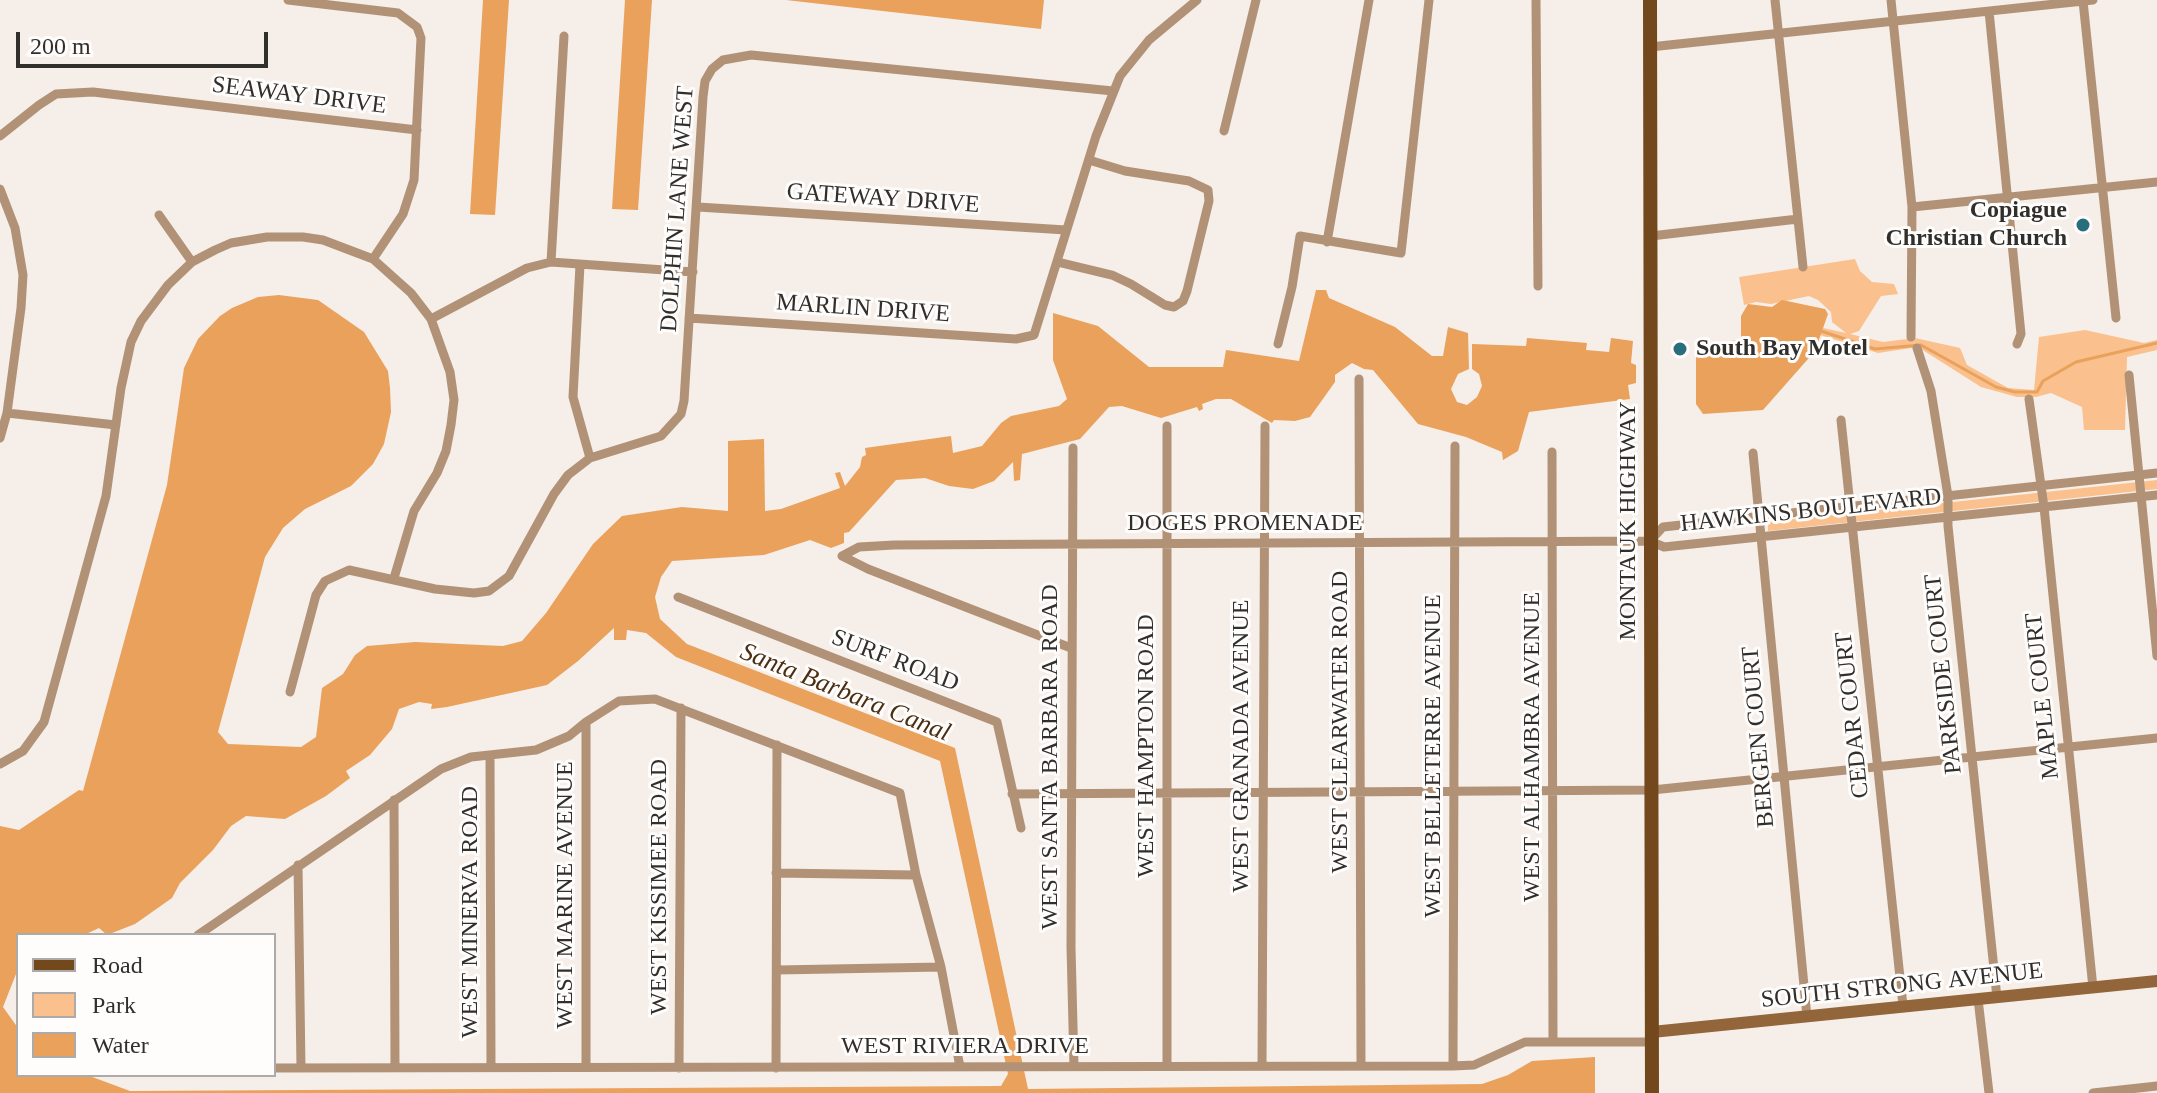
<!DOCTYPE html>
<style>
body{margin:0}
#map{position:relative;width:2157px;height:1093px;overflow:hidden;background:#f6eee8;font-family:Georgia,serif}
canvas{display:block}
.legend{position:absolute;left:16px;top:933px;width:260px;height:144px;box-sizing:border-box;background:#fefdfc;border:2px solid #acaba9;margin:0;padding:10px 14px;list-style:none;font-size:24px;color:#312f2c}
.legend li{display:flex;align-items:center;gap:16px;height:40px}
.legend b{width:40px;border:2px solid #acaba9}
.scale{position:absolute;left:16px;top:32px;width:252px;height:36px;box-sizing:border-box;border:4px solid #312f2c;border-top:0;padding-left:10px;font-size:24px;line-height:28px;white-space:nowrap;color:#312f2c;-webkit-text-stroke:6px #fefdfc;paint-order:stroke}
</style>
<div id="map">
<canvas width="2157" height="1093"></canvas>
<ul class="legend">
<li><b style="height:10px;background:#73481c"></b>Road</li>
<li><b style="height:22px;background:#fac18e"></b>Park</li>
<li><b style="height:22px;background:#e9a15c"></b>Water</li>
</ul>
<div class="scale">200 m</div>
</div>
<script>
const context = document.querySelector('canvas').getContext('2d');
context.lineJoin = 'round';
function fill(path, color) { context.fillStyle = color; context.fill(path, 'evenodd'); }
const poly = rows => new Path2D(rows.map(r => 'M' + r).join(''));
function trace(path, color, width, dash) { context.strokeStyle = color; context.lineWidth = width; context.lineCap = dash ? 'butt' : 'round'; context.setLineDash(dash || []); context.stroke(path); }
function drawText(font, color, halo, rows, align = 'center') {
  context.font = font + ' Georgia,serif'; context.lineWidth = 6; context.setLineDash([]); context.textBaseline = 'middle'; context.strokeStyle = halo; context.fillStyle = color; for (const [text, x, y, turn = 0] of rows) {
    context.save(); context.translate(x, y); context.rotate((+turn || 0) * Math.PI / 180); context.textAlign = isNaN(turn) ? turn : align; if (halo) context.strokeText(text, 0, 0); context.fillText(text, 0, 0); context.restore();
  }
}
const green = poly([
 [1855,259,1860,271,1872,282,1894,284,1898,294,1881,296,1859,331,1850,334,1883,342,1915,338,1960,348,1967,365,2008,388,2034,390,2039,337,2085,330,2144,343,2157,340,2157,350,2127,357,2125,430,2084,430,2082,407,2051,393,2036,397,2017,397,1981,387,1918,347,1878,353,1820,335,1823,328,1846,333,1832,322,1831,312,1818,300,1809,296,1771,304,1756,302,1744,305,1739,277],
 [2157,480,2157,489,1768,531,1768,522]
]);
const water = poly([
 [483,0,509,0,495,215,470,214],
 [625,0,652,0,638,210,612,209],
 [786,0,1044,0,1041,29],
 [1316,290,1326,290,1329,298,1395,327,1432,356,1443,356,1448,327,1468,333,1469,369,1458,374,1451,389,1457,402,1467,405,1477,397,1482,386,1479,374,1472,369,1472,344,1526,346,1527,338,1587,343,1586,350,1609,352,1611,338,1633,341,1631,363,1636,365,1636,383,1628,385,1630,399,1529,412,1518,451,1503,460,1502,452,1466,437,1418,424,1373,370,1364,369,1352,363,1335,375,1335,382,1310,417,1295,421,1274,420,1272,423,1231,399,1216,399,1202,404,1203,409,1199,411,1197,407,1161,418,1122,406,1109,407,1080,439,1022,454,1020,480,1014,481,1013,462,994,481,973,489,949,486,925,478,896,480,849,532,844,533,844,543,831,548,810,540,764,555,672,561,661,577,655,597,660,619,687,644,955,748,1028,1089,1482,1084,1508,1075,1532,1061,1595,1057,1595,1093,0,1093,0,826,19,830,79,790,83,791,167,485,184,368,198,339,220,316,232,308,258,297,279,295,318,300,364,332,388,371,390,388,391,412,384,444,373,464,351,486,305,509,283,528,265,557,218,732,228,744,301,747,316,737,322,688,343,674,355,655,367,646,415,642,503,646,522,641,546,613,593,544,622,516,682,507,728,511,728,441,764,439,765,511,781,509,840,488,835,473,840,472,845,486,860,467,862,457,866,455,865,448,951,436,953,453,982,446,1001,423,1011,416,1059,406,1067,399,1053,360,1053,313,1098,326,1149,367,1223,367,1226,350,1299,361],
 [614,628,614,640,626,640,627,630,646,633,676,657,940,761,1008,1074,1001,1086,130,1091,87,1075,18,1075,18,1028,3,1007,18,969,18,935,84,935,99,928,107,935,135,924,172,898,180,883,213,850,231,826,246,816,285,819,326,796,350,778,346,771,370,755,392,729,399,709,419,702,432,704,431,709,447,707,547,685,578,661],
 [1782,300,1825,309,1828,314,1815,351,1763,410,1703,414,1696,404,1696,344,1741,340,1741,316,1748,304,1772,307]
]);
const stream = poly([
 [1818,330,1875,349,1921,345,1996,387,2015,392,2037,392,2043,381,2076,362,2157,343]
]);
const street = poly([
 [288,0,398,13,417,27,421,38,414,180,403,214,373,259],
 [1536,0,1538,286],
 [1775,0,1803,267],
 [1891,0,1912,207,1911,337],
 [2083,1,2116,318],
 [1989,11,2021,334,2017,344],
 [1650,47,2093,0],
 [1224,131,1256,0],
 [0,136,39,105,56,94,93,92,417,130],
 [0,189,15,228,23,275,21,308,7,413,0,438],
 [698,207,1066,230],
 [1912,207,2157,182],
 [159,215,192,262],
 [1651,236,1798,219],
 [1327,242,1369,0],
 [551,262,564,36],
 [1058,262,1112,275,1131,284,1165,305,1174,307,1183,301,1187,291,1209,201,1208,190,1189,181,1125,171,1089,160],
 [580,265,573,397,590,458],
 [689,318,1016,339,1034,335,1096,136,1120,76,1149,40,1197,0],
 [431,319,527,268,551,262,693,272],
 [1278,344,1292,287,1300,236,1401,253,1429,0],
 [1917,348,1931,391,1948,496,1948,526,1997,998],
 [2129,375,2157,656],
 [1359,379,1361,1065],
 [2029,399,2044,507,2093,988],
 [7,413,116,425],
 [1841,420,1903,1006],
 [1073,448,1071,947,1074,1066],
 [1552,452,1553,1042],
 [1753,453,1807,1017],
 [1650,541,1663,527,2157,473],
 [842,556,859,547,894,545,1650,541,1664,547,2157,495],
 [842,556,868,569,1071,648],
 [678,597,997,722,1021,828],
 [290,692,316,595,325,581,349,570,435,589,474,593,489,591,509,576,554,494,568,475,590,458,661,436,681,414,684,401,703,97,705,81,712,69,723,60,751,55,1113,91],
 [586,722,586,1067],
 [490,756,491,1067],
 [0,764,23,751,44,722,106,496,121,388,131,342,141,321,168,285,192,262,215,250,231,243,267,237,303,237,323,240,373,259,411,293,431,319,450,372,454,400,451,425,446,451,437,473,414,511,394,578],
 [1012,794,1652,790,2157,738],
 [394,800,395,1067],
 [298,865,301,1068],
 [776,873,916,875],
 [198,935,441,769,471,757,536,750,569,736,586,722,619,701,655,699,900,793,916,875,941,967,960,1067],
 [777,970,941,967],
 [1978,999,1989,1093],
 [1262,1065,1265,426],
 [1167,1066,1167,426],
 [1453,1066,1455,446],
 [274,1068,1453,1066,1474,1065,1525,1042,1652,1042],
 [679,1068,681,708],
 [776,1068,777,745],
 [2093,1093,2157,1086]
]);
const secondary = poly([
 [1652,1032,2157,981]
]);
const primary = poly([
 [1650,0,1652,1093]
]);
const markers = [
 [2083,225,8,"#286e7c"],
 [1680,349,8,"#286e7c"]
];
const streetNames = [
 ["SEAWAY DRIVE",299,96,7],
 ["GATEWAY DRIVE",883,199,4],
 ["DOLPHIN LANE WEST",678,209,-86],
 ["MARLIN DRIVE",863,309,4],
 ["HAWKINS BOULEVARD",1811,511,-6],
 ["MONTAUK HIGHWAY",1629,521,-90],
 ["DOGES PROMENADE",1245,524],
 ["SURF ROAD",895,661,21],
 ["PARKSIDE COURT",1944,674,-96],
 ["MAPLE COURT",2043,696,-96],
 ["CEDAR COURT",1853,715,-96],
 ["WEST CLEARWATER ROAD",1341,722,-90],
 ["BERGEN COURT",1759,737,-95],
 ["WEST HAMPTON ROAD",1147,746,-90],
 ["WEST GRANADA AVENUE",1242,746,-90],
 ["WEST ALHAMBRA AVENUE",1533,747,-90],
 ["WEST BELLETERRE AVENUE",1434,756,-90],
 ["WEST SANTA BARBARA ROAD",1051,757,-90],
 ["WEST KISSIMEE ROAD",660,887,-90],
 ["WEST MARINE AVENUE",566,895,-90],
 ["WEST MINERVA ROAD",471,912,-90],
 ["SOUTH STRONG AVENUE",1902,986,-6],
 ["WEST RIVIERA DRIVE",965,1047]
];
const poiNames = [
 ["Copiague",2067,211],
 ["Christian Church",2067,239],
 ["South Bay Motel",1696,349,"left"]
];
const waterNames = [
 ["Santa Barbara Canal",845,693,22]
];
fill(green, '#fac18e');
fill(water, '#e9a15c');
trace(stream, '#e9a15c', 3);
trace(street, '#b29277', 9);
trace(secondary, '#92653a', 12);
trace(primary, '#73481c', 14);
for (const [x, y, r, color] of markers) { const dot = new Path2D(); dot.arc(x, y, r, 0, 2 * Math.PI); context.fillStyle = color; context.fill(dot); trace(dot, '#fefdfc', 3); }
drawText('24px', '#312f2c', '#fefdfc', streetNames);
drawText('bold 24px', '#312f2c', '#fefdfc', poiNames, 'right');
drawText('italic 26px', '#4c2f12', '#fefdfc', waterNames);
</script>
